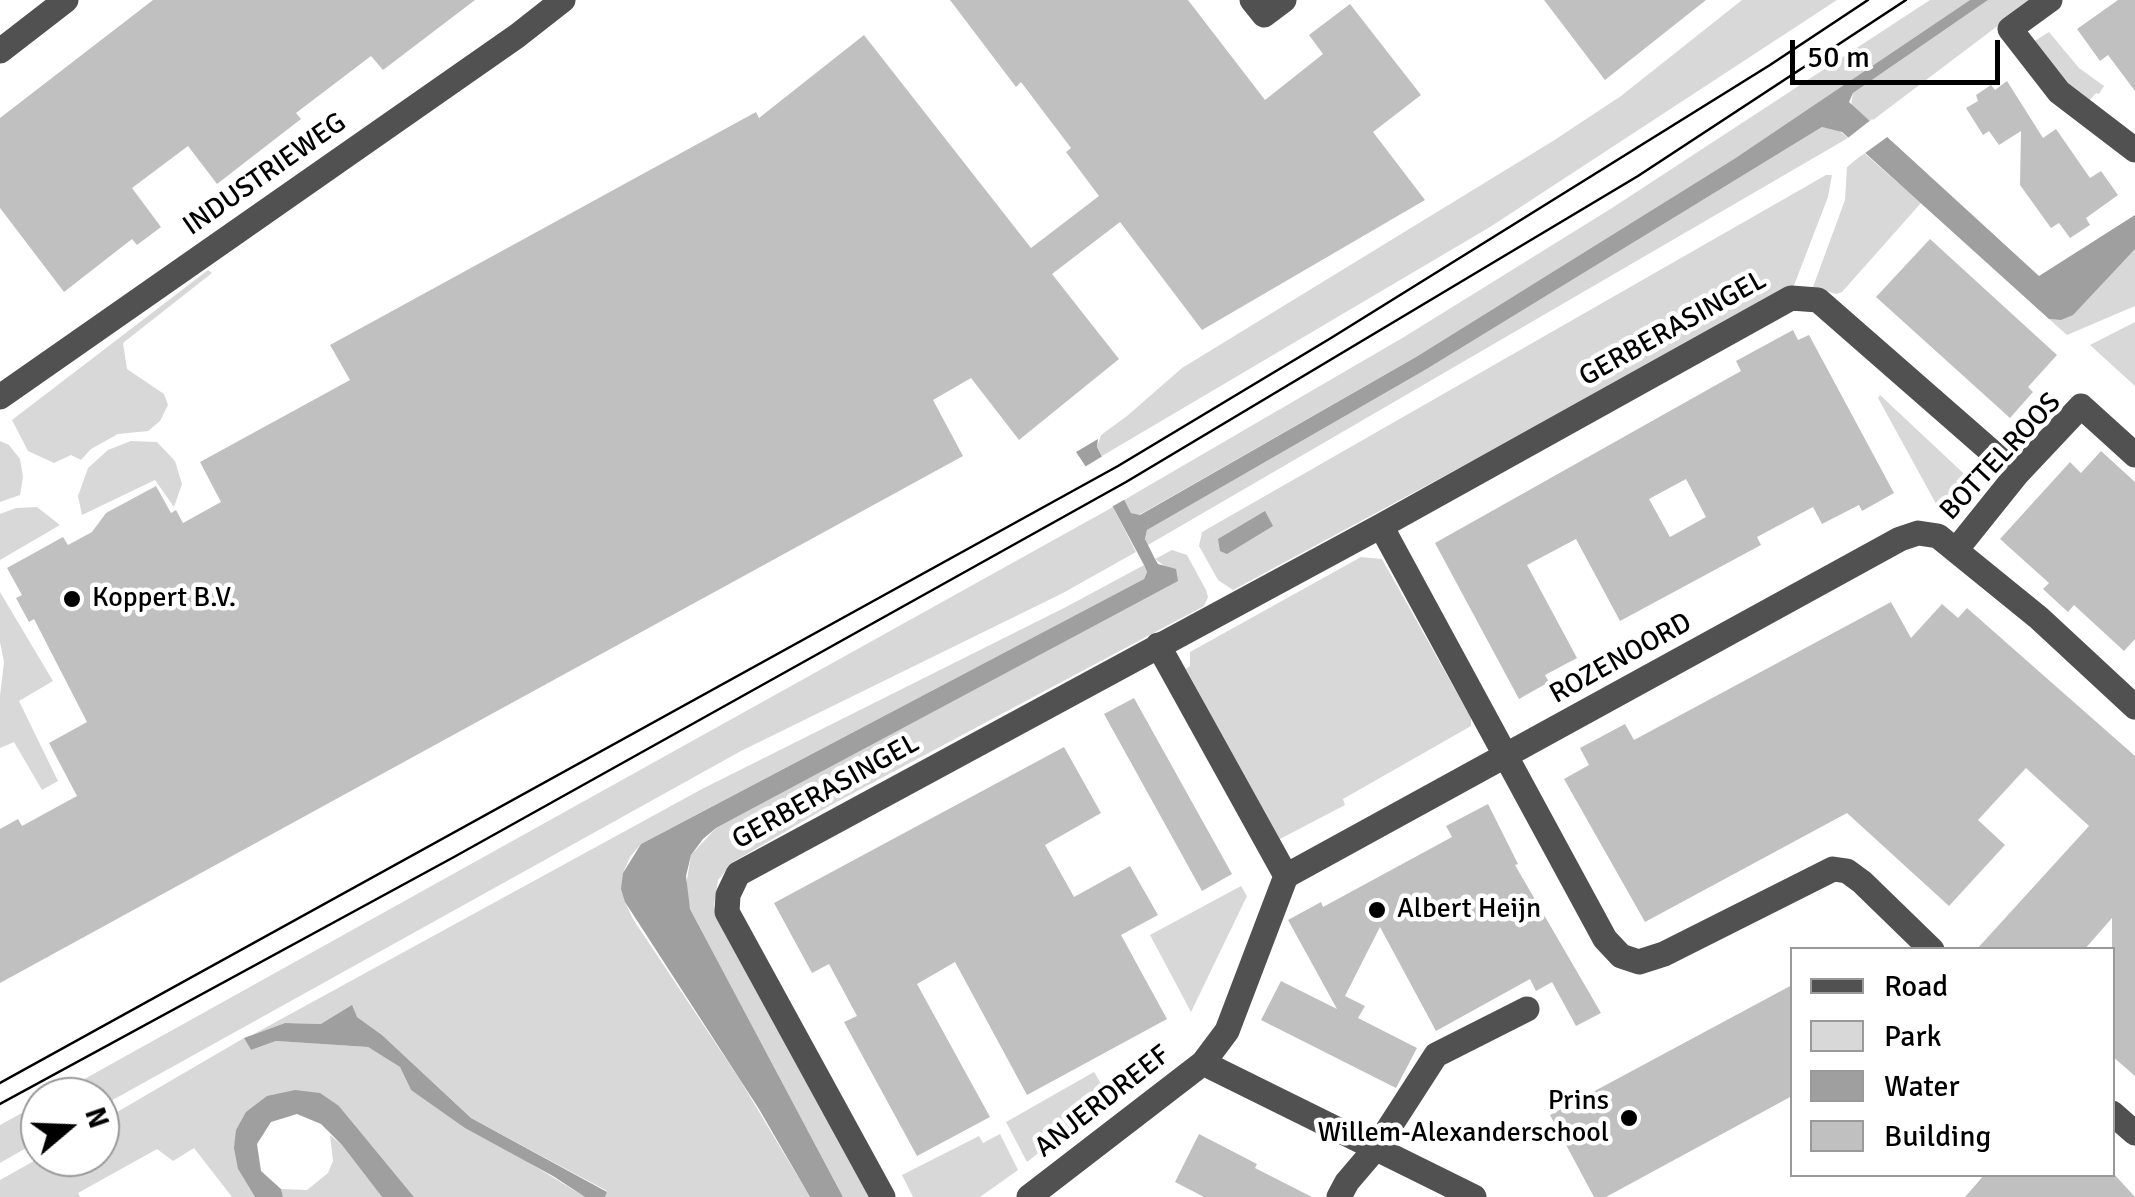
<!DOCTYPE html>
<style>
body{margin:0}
#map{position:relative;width:2135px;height:1197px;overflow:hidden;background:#fff;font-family:Signika,sans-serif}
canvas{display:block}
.legend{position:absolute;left:1790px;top:947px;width:325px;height:230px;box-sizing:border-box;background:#fff;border:2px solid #999;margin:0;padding:12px 18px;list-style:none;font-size:30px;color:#000}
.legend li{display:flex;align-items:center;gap:20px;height:50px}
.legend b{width:50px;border:2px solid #999}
.north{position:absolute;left:20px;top:1077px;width:100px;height:100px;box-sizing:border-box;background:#fff;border:2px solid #999;border-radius:50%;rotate:71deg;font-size:28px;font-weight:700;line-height:40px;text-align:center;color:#000}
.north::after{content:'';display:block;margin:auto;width:35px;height:45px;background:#000;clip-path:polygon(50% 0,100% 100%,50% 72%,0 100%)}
.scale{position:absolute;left:1790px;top:40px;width:210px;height:45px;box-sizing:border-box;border:5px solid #000;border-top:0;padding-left:12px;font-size:30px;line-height:35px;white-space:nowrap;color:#000;-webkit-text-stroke:8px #fff;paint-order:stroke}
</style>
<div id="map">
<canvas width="2135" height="1197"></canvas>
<ul class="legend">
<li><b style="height:12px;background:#515151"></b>Road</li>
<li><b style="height:28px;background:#d8d8d8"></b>Park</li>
<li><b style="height:28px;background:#9f9f9f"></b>Water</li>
<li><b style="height:28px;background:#c0c0c0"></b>Building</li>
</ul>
<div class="north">N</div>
<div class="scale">50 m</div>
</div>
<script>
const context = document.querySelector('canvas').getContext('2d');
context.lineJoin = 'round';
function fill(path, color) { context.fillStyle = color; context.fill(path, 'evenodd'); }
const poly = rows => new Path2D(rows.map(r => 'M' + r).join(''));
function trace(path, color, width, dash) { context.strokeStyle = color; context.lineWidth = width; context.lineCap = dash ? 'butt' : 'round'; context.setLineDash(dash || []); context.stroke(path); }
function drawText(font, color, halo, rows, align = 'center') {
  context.font = font + ' Signika,sans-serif'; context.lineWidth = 9; context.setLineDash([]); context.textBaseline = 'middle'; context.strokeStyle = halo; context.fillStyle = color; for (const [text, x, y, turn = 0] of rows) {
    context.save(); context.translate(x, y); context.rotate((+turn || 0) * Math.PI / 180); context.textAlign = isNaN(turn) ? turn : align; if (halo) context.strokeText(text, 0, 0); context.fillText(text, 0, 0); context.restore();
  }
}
const green = poly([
 [1742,0,1837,0,1490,227,1102,456,1097,447,1101,435,1127,416,1182,368,1553,141,1621,96],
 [1930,0,1970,0,1734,159,1416,357,1139,515,1131,513,1124,500,1404,337,1612,208],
 [1988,0,2032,0,1869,123,1851,106,1853,93],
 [2049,32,2079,68,2104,86,2099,94,2096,93,2089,101,2067,84,2033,42],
 [1822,127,1837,129,1848,138,1148,545,1145,539,1147,530,1425,370],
 [1864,153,1921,203,1842,292,1836,294,1813,287,1845,200,1847,167],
 [1826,175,1832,175,1828,197,1793,288,1233,590,1218,580,1199,546,1202,532],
 [2135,249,2135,306,2067,335,2049,319,2061,320],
 [208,270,212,273,123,343,127,369,164,394,168,405,160,421,148,431,118,434,91,449,81,460,71,455,54,463,28,451,12,420],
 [2135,322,2135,386,2090,345],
 [1880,395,1977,486,1952,513,1940,511,1878,398],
 [0,441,9,445,20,459,23,477,20,495,0,502],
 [131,441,157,442,175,461,182,484,174,507,155,480,82,515,78,496,88,468,108,450],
 [37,507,60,525,0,560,0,514,16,508],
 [1113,507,1136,552,1063,593,741,751,100,1107,100,1097,52,1097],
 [1172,550,1187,555,1206,590,1208,597,1204,606,831,805,733,862,718,880,714,906,722,923,874,1197,843,1197,690,909,685,892,691,855,716,828,1056,646,1166,567,1155,559],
 [1361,557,1382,559,1471,718,1471,726,1343,799,1345,805,1278,840,1186,669,1190,666,1190,652],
 [1144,565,1147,572,1144,579,656,836,641,844,630,857,623,873,625,902,633,919,740,1080,810,1197,605,1197,607,1191,471,1118,382,1035,357,1017,321,1024,285,1023,252,1035,702,789,1066,607],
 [0,592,53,681,19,701,58,781,42,790,14,742,0,748,0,696,4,662,0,642],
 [1241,886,1247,896,1191,1012,1150,935],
 [244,1038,251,1050,276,1041,368,1047,400,1067,411,1090,585,1197,414,1197,339,1106,267,1096,238,1169,255,1197,232,1197,194,1148,173,1161,157,1149,78,1193,80,1197,0,1197,0,1180,41,1157,100,1157,100,1122],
 [1094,1072,1109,1097,1027,1162,1006,1122],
 [40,1103,40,1140,0,1163,0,1125],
 [1000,1134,1018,1170,980,1197,913,1197,902,1175,979,1136,983,1143],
 [330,1135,342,1145,382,1197,283,1197,281,1189,307,1190,328,1173,333,1161]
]);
const water = poly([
 [1970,0,1988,0,1853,93,1849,102,2039,276,2135,215,2135,249,2073,315,2061,320,2049,319,1842,132,1822,127,1425,370,1147,530,1145,539,1155,559,1158,564,1176,569,1178,581,716,828,703,839,691,855,686,876,690,909,843,1197,810,1197,759,1109,625,902,621,889,623,873,641,844,1144,579,1147,572,1144,565,1113,507,1076,452,1098,439,1097,447,1131,513,1140,515,1416,357,1734,159],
 [1265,511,1273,526,1227,554,1220,551,1218,539],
 [352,1005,357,1017,382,1035,471,1118,607,1192,605,1197,585,1197,553,1176,465,1128,411,1090,400,1067,368,1047,276,1041,251,1050,244,1038,285,1023,321,1024],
 [295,1090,320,1093,339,1106,414,1197,382,1197,342,1145,321,1124,297,1114,271,1122,257,1144,261,1171,281,1189,283,1197,255,1197,238,1169,234,1148,236,1130,246,1112,267,1096]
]);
const pier = poly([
 [1872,119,1890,135,1861,156,1844,141],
 [1106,454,1129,497,1108,509,1083,468]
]);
const building = poly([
 [153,0,475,0,383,70,371,56,296,113,301,119,217,184,188,146,132,188,161,227,137,245,132,239,64,292,0,208,0,118],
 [950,0,1188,0,1265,100,1323,54,1309,35,1350,4,1421,95,1373,132,1425,200,1202,330,1120,222,1052,274,1119,359,1019,440,971,378,933,400,963,456,0,983,0,829,18,819,22,826,77,796,49,743,87,722,34,619,29,622,16,598,22,595,7,568,63,537,68,545,92,532,106,513,156,486,171,513,176,510,183,523,221,502,200,462,350,380,330,345,756,112,759,118,864,35,1031,248,1099,196,1066,152,1071,148,1021,82,1016,87],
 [1544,0,1706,0,1605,80],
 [2118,0,2135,0,2135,91,2108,55,2100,61,2077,29],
 [2007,81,2043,138,2056,129,2090,178,2101,171,2118,195,2086,218,2090,225,2070,238,2059,223,2051,228,2020,185,2021,131,1999,145,1989,131,1983,135,1966,108,1978,101,1976,95,1991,85,1995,90],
 [1930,239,2057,355,2028,387,2033,392,2010,418,1876,297],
 [1793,330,1798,340,1809,335,1894,493,1862,511,1859,505,1822,524,1813,507,1757,537,1761,545,1620,621,1576,539,1527,565,1577,658,1545,675,1549,682,1519,699,1435,543,1741,371,1736,361],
 [1686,479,1706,517,1670,537,1649,499],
 [2101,451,2135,482,2135,639,2124,651,2074,605,2068,612,2043,589,2049,583,2000,539,2070,462,2081,473],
 [1891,602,1911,638,1942,604,1958,618,1967,608,2135,756,2135,1076,2112,1056,2112,918,2084,950,1976,950,2089,826,2026,768,1978,820,2005,845,1949,906,1847,813,1645,922,1564,779,1589,765,1580,748,1625,724,1634,740],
 [1134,698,1232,874,1202,891,1104,714],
 [1064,747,1101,813,1045,845,1074,897,1130,866,1158,915,1121,935,1167,1019,1027,1095,955,962,917,984,990,1117,917,1156,844,1022,857,1016,829,964,812,973,774,903],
 [1488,804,1518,864,1515,865,1601,1013,1576,1026,1552,982,1536,991,1530,979,1436,1031,1380,927,1345,996,1365,1006,1358,1018,1417,1048,1396,1088,1261,1020,1281,981,1337,1009,1288,920,1321,902,1323,907,1452,837,1446,826],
 [1792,985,1792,1096,1606,1197,1594,1197,1550,1115],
 [1199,1134,1257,1164,1255,1168,1312,1197,1204,1197,1175,1182],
 [1985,1174,2114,1174,2135,1197,1965,1197]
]);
const minor = poly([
 [1252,0,1264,15,1284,0],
 [2050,0,2010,29,2059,92,2135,150],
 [0,51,66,0],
 [0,397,517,36,563,0],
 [1381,526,1605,939,1621,956,1639,962,1664,954,1833,869,1847,871,1862,882,1932,950],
 [1956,550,2017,474,2081,406,2135,455],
 [1158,645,1286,876],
 [1203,1063,1227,1031,1286,876,1900,539,1918,533,1938,536,2039,618,2135,707],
 [2112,1113,2135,1133],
 [883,1197,727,912,728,895,738,874,1381,526,1791,298,1818,300,2017,474],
 [1029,1197,1203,1063,1474,1197],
 [1339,1197,1347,1182,1376,1148,1436,1055,1527,1009]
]);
const tram = poly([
 [0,1083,1118,466,1331,338,1770,65,1868,0],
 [0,1104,454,857,1126,482,1638,176,1906,0]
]);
const markers = [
 [72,599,10,"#000"],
 [1377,910,10,"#000"],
 [1629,1118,10,"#000"]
];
const streetNames = [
 ["INDUSTRIEWEG",265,175,-35],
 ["GERBERASINGEL",1673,329,-29],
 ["BOTTELROOS",2001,457,-47],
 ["ROZENOORD",1621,659,-29],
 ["GERBERASINGEL",826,792,-29],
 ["ANJERDREEF",1103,1102,-38]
];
const poiNames = [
 ["Koppert B.V.",92,599],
 ["Albert Heijn",1397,910],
 ["Prins",1609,1102,"right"],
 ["Willem-Alexanderschool",1609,1134,"right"]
];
fill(green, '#d8d8d8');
fill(water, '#9f9f9f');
fill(pier, '#fff');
fill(building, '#c0c0c0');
trace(minor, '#515151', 25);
trace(tram, '#000', 2.5);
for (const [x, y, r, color] of markers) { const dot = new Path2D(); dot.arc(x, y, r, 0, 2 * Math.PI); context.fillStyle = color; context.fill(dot); trace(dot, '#fff', 4); }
drawText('28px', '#000', '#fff', streetNames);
drawText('28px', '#000', '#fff', poiNames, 'left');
</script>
